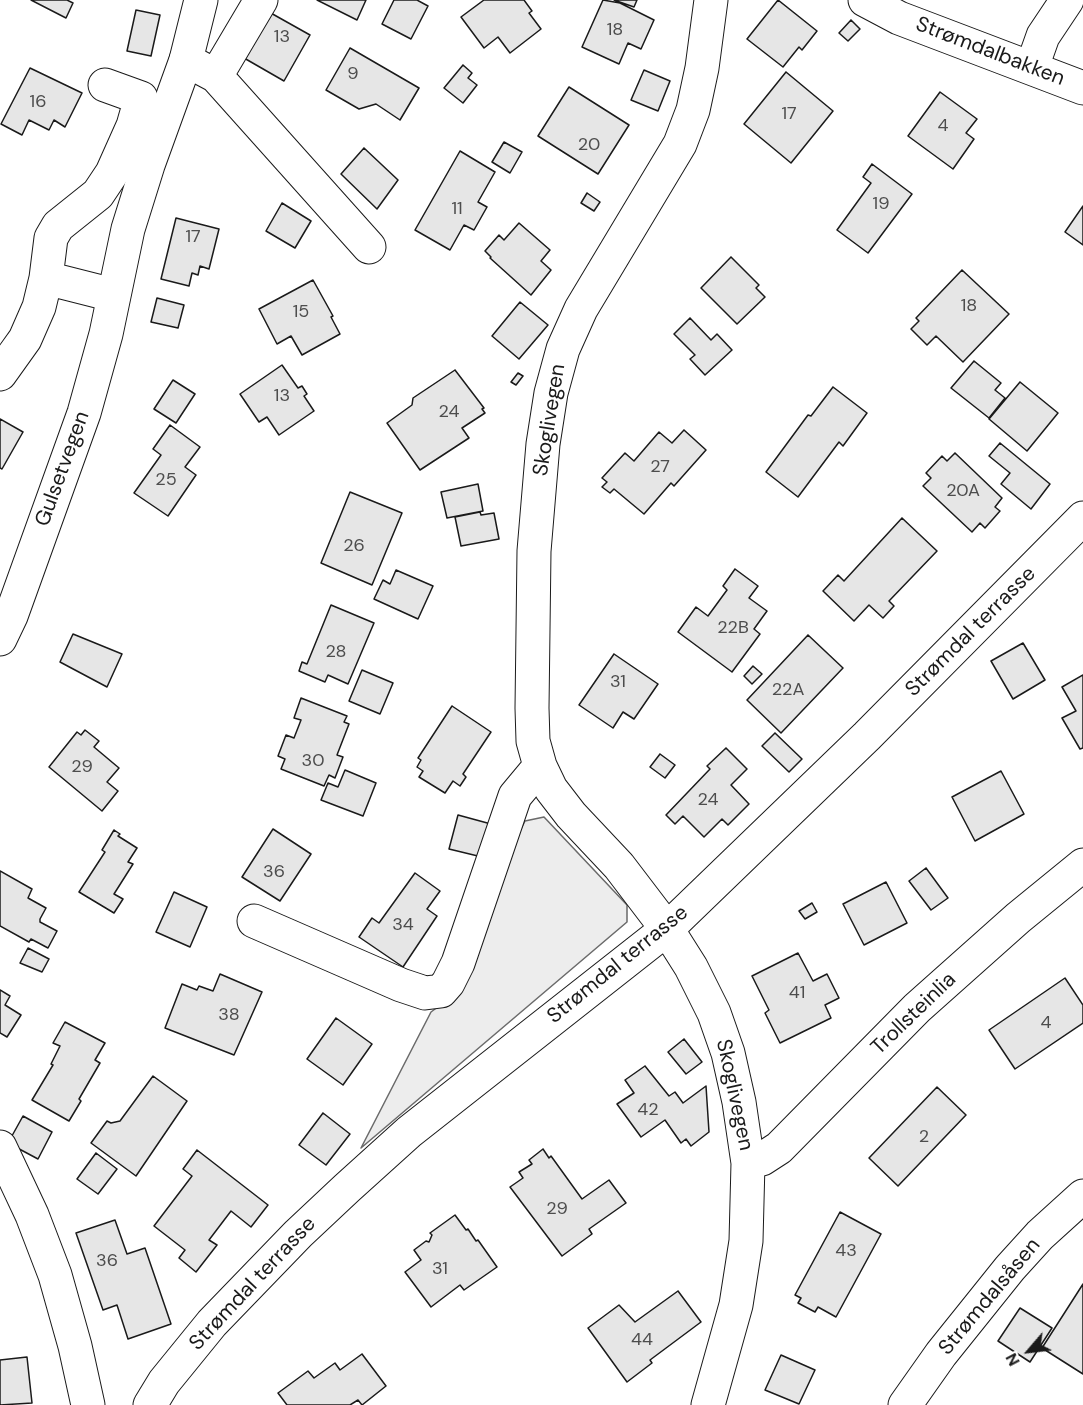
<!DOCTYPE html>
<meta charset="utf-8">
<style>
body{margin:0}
#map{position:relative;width:1083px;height:1405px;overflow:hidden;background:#fff;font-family:"DM Sans",sans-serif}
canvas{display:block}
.north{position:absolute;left:999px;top:1321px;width:60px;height:60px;-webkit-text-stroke:4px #fff;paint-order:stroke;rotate:242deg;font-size:16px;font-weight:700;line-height:24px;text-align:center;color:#1a1a1a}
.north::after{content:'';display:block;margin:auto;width:21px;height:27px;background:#1a1a1a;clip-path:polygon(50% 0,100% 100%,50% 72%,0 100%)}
</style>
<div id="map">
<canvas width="1083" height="1405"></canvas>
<div class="north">N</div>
</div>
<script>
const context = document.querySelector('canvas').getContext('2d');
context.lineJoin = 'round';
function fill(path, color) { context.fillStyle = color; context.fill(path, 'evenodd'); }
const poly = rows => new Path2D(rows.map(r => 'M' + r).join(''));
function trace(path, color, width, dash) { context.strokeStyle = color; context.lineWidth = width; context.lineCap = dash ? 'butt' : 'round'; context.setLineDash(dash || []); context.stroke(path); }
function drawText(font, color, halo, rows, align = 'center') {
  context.font = font + ' "DM Sans",sans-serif'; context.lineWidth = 4.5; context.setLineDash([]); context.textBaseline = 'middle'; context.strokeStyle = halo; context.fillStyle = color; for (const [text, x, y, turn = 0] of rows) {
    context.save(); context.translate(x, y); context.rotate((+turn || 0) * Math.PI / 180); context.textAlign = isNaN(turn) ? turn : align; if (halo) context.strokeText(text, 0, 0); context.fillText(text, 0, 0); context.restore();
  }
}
const built = poly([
 [544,817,627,905,627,922,361,1148,431,1012,462,989,500,872,525,821,544,817]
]);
const building = poly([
 [31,0,67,0,73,3,66,18,31,0],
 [317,0,366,0,357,20,317,0],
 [394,0,417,0,428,6,411,39,382,24,394,0],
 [484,0,524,0,532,11,529,13,541,29,510,53,498,37,484,48,461,17,484,0],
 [603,0,620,3,654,20,641,49,628,43,619,64,582,47,603,0],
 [614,0,637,0,634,7,614,0],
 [778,0,817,31,802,50,799,47,783,67,747,39,778,0],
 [136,10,160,15,151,56,127,51,136,10],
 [269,12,310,35,284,81,244,58,269,12],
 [851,20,860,29,848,41,839,33,851,20],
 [350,48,419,88,400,120,376,104,359,109,326,90,350,48],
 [463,65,472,73,468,78,477,85,463,103,444,88,463,65],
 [30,68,82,93,65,127,54,120,49,130,29,120,22,135,1,124,30,68],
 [644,70,670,81,658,111,631,100,644,70],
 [786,72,833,111,791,163,744,124,786,72],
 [569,87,629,125,598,174,538,136,569,87],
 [940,92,977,119,966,133,974,139,953,169,908,136,940,92],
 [504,142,522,152,510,173,492,162,504,142],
 [364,148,398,180,377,209,341,174,364,148],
 [460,151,495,172,478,202,487,207,474,230,464,225,450,250,415,230,460,151],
 [872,164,912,194,868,253,837,230,871,183,863,177,872,164],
 [587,193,600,202,594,211,581,203,587,193],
 [282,203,311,221,295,248,266,231,282,203],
 [1083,206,1083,245,1065,232,1083,206],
 [176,218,219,229,209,269,200,266,198,275,192,273,189,286,161,279,176,218],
 [519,223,550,250,541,261,551,270,531,295,490,258,491,257,485,251,499,235,504,240,519,223],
 [731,257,759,285,756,288,765,297,737,324,701,288,731,257],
 [962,270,1009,314,963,362,936,336,927,345,911,329,919,321,916,318,962,270],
 [313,280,333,316,331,317,340,334,302,355,291,336,277,344,259,309,313,280],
 [157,298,184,305,178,328,151,322,157,298],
 [520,302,548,325,519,359,492,336,520,302],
 [690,318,711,340,717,334,732,350,705,375,690,359,695,355,674,334,690,318],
 [974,361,1001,383,995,390,1005,398,989,418,951,388,974,361],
 [282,365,298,388,302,386,307,394,304,396,314,411,279,435,267,417,259,422,240,394,282,365],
 [455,370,484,408,482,409,485,413,462,428,469,438,420,470,387,423,412,405,413,398,455,370],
 [518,373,523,376,516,385,511,382,518,373],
 [173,380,195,394,176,423,154,409,173,380],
 [1020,382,1058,413,1027,451,989,419,1020,382],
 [833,387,867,413,843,446,839,442,798,497,766,472,808,415,811,416,833,387],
 [0,419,23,432,2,469,0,468,0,419],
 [170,425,200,447,185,467,196,475,168,516,134,493,161,455,153,449,170,425],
 [684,430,706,450,674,486,671,483,644,514,614,489,610,493,602,487,607,482,602,478,625,453,634,461,659,432,672,443,684,430],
 [1000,443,1050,484,1031,509,1001,484,1010,473,989,456,1000,443],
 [955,453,1002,498,995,507,1000,511,985,528,980,523,972,532,923,486,931,478,926,473,942,456,947,461,955,453],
 [478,484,483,511,447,518,441,492,478,484],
 [350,492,402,513,372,585,321,563,350,492],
 [480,512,481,515,494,513,499,539,461,546,455,517,480,512],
 [902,518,937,551,889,601,894,606,883,618,869,605,854,621,823,591,838,575,844,581,902,518],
 [735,569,758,586,749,598,767,611,754,629,760,634,732,672,678,632,696,607,708,616,727,590,723,586,735,569],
 [396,570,433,586,418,619,374,599,383,580,390,584,396,570],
 [331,605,374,623,348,684,328,675,325,682,299,671,302,662,307,664,331,605],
 [73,634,122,654,107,687,60,662,73,634],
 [808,635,843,668,781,733,747,700,808,635],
 [1023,643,1045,680,1013,699,991,661,1023,643],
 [614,654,658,684,634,719,623,712,613,728,579,705,614,654],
 [753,666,762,674,752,684,744,676,753,666],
 [362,670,393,683,380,714,349,701,362,670],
 [1083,675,1083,748,1080,749,1062,718,1076,711,1062,687,1083,675],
 [301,698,347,716,344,722,349,724,337,755,343,757,335,778,329,775,324,786,281,769,285,759,278,756,286,735,294,738,301,720,294,718,301,698],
 [452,706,491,732,463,774,466,777,460,786,453,781,445,793,419,777,423,771,417,767,421,760,418,758,452,706],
 [85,730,99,741,94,747,119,768,107,782,118,791,102,811,49,767,77,732,81,735,85,730],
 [775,733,802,759,789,772,762,746,775,733],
 [726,748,747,769,731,785,749,804,728,825,722,819,704,837,683,816,675,824,666,815,710,769,707,766,726,748],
 [660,754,675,765,665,778,650,767,660,754],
 [345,770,376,783,363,816,321,800,328,783,338,787,345,770],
 [1001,771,1024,814,975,841,952,797,1001,771],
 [458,815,491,824,482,857,449,849,458,815],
 [273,829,311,854,280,901,242,877,273,829],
 [114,830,120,834,118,836,137,848,128,862,133,864,114,894,123,899,114,913,79,892,105,852,102,850,114,830],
 [926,868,948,898,931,910,909,881,926,868],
 [0,871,32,889,28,898,46,908,40,919,40,922,57,931,48,948,31,939,29,942,0,926,0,871],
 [415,873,440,891,427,909,437,916,403,967,359,937,372,918,379,923,415,873],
 [886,882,907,923,864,945,843,904,886,882],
 [174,892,207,907,190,947,156,932,174,892],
 [812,903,817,912,805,919,799,911,812,903],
 [28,948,49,959,42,972,20,963,28,948],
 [798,953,813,981,827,974,839,998,825,1005,831,1018,780,1043,765,1013,769,1010,752,976,798,953],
 [220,974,262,992,234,1055,165,1028,182,984,197,990,199,986,213,991,220,974],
 [1065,978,1083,1005,1083,1023,1015,1069,989,1030,1065,978],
 [0,990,10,996,5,1005,21,1015,7,1037,0,1033,0,990],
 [336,1018,372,1044,343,1085,307,1059,336,1018],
 [65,1022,105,1043,95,1060,100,1063,79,1099,81,1101,69,1121,32,1100,53,1065,51,1064,60,1046,53,1043,65,1022],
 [684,1039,702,1062,686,1074,668,1052,684,1039],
 [645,1066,669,1096,675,1092,683,1103,706,1086,709,1132,691,1146,686,1139,681,1143,665,1120,641,1137,617,1104,634,1093,625,1080,645,1066],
 [153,1076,187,1101,136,1176,91,1143,107,1121,111,1123,120,1121,153,1076],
 [937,1087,966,1115,898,1186,869,1158,937,1087],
 [323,1113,350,1134,326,1165,299,1145,323,1113],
 [23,1116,52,1132,38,1159,8,1143,23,1116],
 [543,1149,549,1158,551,1156,582,1199,609,1180,626,1203,589,1229,592,1234,562,1256,510,1187,523,1178,519,1172,532,1164,529,1160,543,1149],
 [197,1150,268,1205,251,1227,231,1211,209,1240,217,1245,196,1272,179,1258,185,1250,154,1226,192,1176,183,1169,197,1150],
 [96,1153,117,1169,98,1194,77,1179,96,1153],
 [840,1212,881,1234,836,1317,818,1307,815,1312,798,1303,801,1298,795,1295,840,1212],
 [455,1215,466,1230,468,1229,476,1241,478,1240,497,1267,464,1290,460,1285,431,1307,405,1272,421,1260,414,1250,426,1241,429,1242,432,1235,430,1233,455,1215],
 [115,1220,127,1254,145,1248,171,1324,128,1339,117,1305,103,1310,76,1233,115,1220],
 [1083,1284,1083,1374,1042,1348,1083,1284],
 [678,1291,701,1322,650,1360,652,1363,627,1382,588,1328,619,1305,635,1322,678,1291],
 [1020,1308,1052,1328,1030,1362,998,1341,1020,1308],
 [362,1354,386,1386,362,1405,358,1400,350,1405,287,1405,278,1393,308,1371,314,1378,335,1363,340,1370,362,1354],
 [781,1355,815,1370,799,1404,765,1390,781,1355],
 [27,1357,32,1403,0,1405,0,1360,27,1357]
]);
const minor = poly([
 [865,0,899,18,1083,88],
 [186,60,216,76,369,247],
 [1032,67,1043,36,1067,0],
 [216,76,261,0],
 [46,278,51,238,58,226,98,194,112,173,133,126,141,98,105,85],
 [0,374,25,339,39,307,46,278,113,295],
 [254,921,401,985,425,993,441,991,448,983,458,963,515,796,540,766],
 [0,1147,32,1215,55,1275,75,1346,88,1405],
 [748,1163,762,1159,779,1148,917,1008,1018,918,1083,865],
 [150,1405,164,1382,212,1323,298,1234,347,1188,409,1132,667,929,867,736,1083,518],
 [708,1405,736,1305,746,1241,748,1163,739,1102,728,1053,714,1013,691,967,667,929,619,866,571,815,551,789,540,766,533,741,532,708,534,551,543,444,551,393,563,349,581,309,680,144,693,110,702,68,711,0],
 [905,1405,941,1354,1010,1268,1040,1235,1083,1196]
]);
const major = poly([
 [0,639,11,616,84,413,106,334,128,229,148,165,186,60,201,0]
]);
const numberNames = [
 ["18",615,30],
 ["13",282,37],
 ["9",353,74],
 ["16",38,102],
 ["17",789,114],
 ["4",943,126],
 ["20",589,145],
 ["19",881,204],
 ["11",457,209],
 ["17",193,237],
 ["18",969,306],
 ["15",301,312],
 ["13",282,396],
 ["24",449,412],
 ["27",660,467],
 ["25",166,480],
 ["20A",963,491],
 ["26",354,546],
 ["22B",733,628],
 ["28",336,652],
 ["31",618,682],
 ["22A",788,690],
 ["30",313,761],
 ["29",82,767],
 ["24",708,800],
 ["36",274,872],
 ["34",403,925],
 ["41",797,993],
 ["38",229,1015],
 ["4",1046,1023],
 ["42",648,1110],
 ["2",924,1137],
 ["29",557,1209],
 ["43",846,1251],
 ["36",107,1261],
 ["31",440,1269],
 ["44",642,1340]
];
const streetNames = [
 ["Strømdalbakken",990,52,21],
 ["Skoglivegen",550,420,-81],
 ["Gulsetvegen",63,469,-70],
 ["Strømdal terrasse",971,632,-45],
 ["Strømdal terrasse",618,965,-39],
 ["Trollsteinlia",914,1014,-44],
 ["Skoglivegen",734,1095,78],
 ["Strømdal terrasse",253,1284,-47],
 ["Strømdalsåsen",990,1297,-50]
];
fill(built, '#ededed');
trace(built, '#6a6a6a', 1.5);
fill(building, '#e6e6e6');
trace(building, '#1a1a1a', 1.5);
trace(minor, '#1a1a1a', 35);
trace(major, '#1a1a1a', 35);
trace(minor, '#fff', 33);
trace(major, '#fff', 33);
drawText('18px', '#4d4d4d', null, numberNames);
drawText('21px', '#1a1a1a', '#fff', streetNames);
</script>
